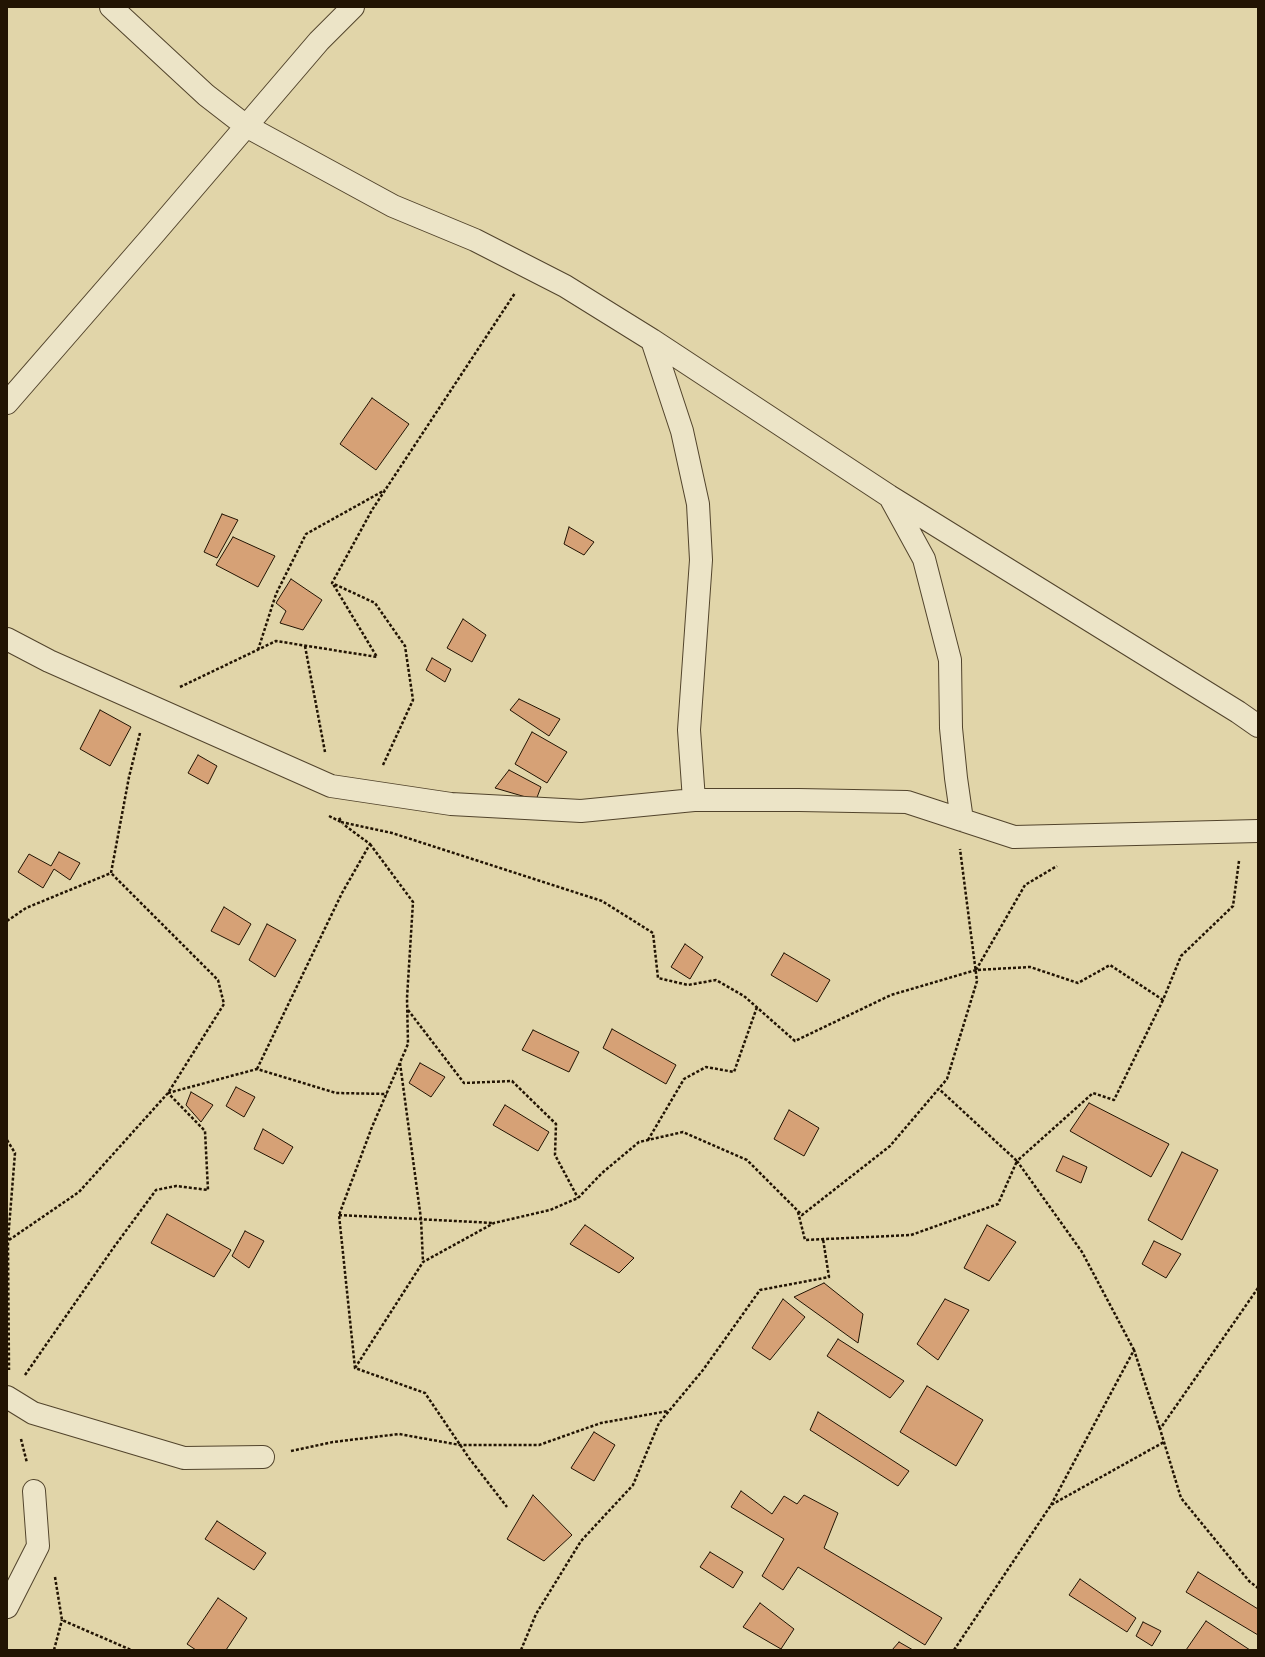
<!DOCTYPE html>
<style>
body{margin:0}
#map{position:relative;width:1265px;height:1657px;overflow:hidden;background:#e1d5a9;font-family:"IM FELL Double Pica",serif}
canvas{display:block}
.frame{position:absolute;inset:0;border:8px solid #221403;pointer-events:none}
</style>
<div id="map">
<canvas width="1265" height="1657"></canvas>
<div class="frame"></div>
</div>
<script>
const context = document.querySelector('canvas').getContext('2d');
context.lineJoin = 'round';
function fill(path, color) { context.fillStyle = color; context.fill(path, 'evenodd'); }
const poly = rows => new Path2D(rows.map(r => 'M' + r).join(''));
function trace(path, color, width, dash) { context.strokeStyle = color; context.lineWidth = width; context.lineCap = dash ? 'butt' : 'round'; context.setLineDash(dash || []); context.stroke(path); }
const building = poly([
 [372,398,409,424,376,470,340,444,372,398],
 [222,514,238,520,217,558,204,552,222,514],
 [569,527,594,542,584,555,564,544,569,527],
 [233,537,275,556,258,587,216,565,233,537],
 [291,579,322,600,303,630,280,623,286,611,276,603,291,579],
 [463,619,486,635,472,662,447,648,463,619],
 [432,658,451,669,445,682,426,670,432,658],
 [519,699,560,719,549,736,510,710,519,699],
 [100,710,131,727,110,766,80,749,100,710],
 [532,732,567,752,547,783,515,764,532,732],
 [198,755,217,766,208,784,188,773,198,755],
 [509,770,541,787,536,800,495,788,509,770],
 [59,852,80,863,70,880,54,869,43,888,18,872,29,854,51,866,59,852],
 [224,907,251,924,239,945,211,931,224,907],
 [267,924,296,940,275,977,249,960,267,924],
 [685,944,703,957,690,979,671,967,685,944],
 [784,953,830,980,817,1002,771,975,784,953],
 [612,1029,676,1065,666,1084,603,1048,612,1029],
 [533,1030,579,1052,569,1072,522,1050,533,1030],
 [420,1063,445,1077,431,1097,409,1083,420,1063],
 [236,1087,255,1097,244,1117,226,1106,236,1087],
 [191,1092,213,1105,201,1122,186,1105,191,1092],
 [1089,1103,1169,1144,1151,1177,1070,1131,1089,1103],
 [505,1105,549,1132,538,1151,493,1125,505,1105],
 [789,1110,819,1128,804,1156,774,1139,789,1110],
 [263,1129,293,1147,283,1164,254,1149,263,1129],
 [1182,1152,1218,1170,1182,1240,1148,1220,1182,1152],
 [1063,1156,1087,1167,1081,1183,1056,1171,1063,1156],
 [167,1214,231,1250,214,1277,151,1243,167,1214],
 [585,1225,634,1258,619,1273,570,1244,585,1225],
 [987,1225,1016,1242,989,1281,964,1268,987,1225],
 [245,1231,264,1241,249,1268,232,1256,245,1231],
 [1154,1241,1181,1254,1166,1278,1142,1264,1154,1241],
 [824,1283,863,1314,858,1343,794,1297,824,1283],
 [783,1299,805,1317,770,1360,752,1348,783,1299],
 [945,1299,969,1310,938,1360,917,1344,945,1299],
 [838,1339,904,1381,890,1398,827,1356,838,1339],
 [927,1386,983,1420,956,1466,900,1432,927,1386],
 [818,1412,909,1471,898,1486,810,1430,818,1412],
 [594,1432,615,1445,594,1481,571,1468,594,1432],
 [741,1491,772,1514,784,1496,797,1504,804,1495,838,1513,824,1548,942,1618,925,1645,798,1567,783,1590,762,1576,784,1539,731,1507,741,1491],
 [533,1495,572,1535,544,1561,507,1539,533,1495],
 [217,1521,266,1553,254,1570,205,1539,217,1521],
 [710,1552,743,1572,733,1588,700,1567,710,1552],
 [1198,1572,1258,1609,1258,1635,1186,1592,1198,1572],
 [1080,1579,1136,1618,1127,1632,1069,1595,1080,1579],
 [218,1598,247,1618,226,1650,196,1650,187,1644,218,1598],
 [760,1603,794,1629,781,1649,743,1627,760,1603],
 [1206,1621,1250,1650,1186,1650,1206,1621],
 [1143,1622,1161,1631,1152,1646,1136,1636,1143,1622],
 [899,1642,913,1650,892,1650,899,1642]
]);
const path = poly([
 [305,646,325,752],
 [258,650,276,594,306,534,385,490],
 [180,687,276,641,377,657,333,584],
 [383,765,413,700,405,646,375,603,332,583,372,510,515,293],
 [329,816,341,822,339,817],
 [341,822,392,833,602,901,653,933,658,978,688,985,716,980,744,996,795,1041,891,995,976,970,1030,967,1078,983,1110,965,1163,1000,1181,956,1233,906,1239,861],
 [370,844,413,902,407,998,408,1044,372,1127,339,1215,355,1368,425,1393,469,1458,507,1507],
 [7,921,26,908,111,873,129,777,140,733],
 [976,970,1025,885,1057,866],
 [408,1010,464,1083,512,1081,556,1124,555,1155,578,1198],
 [400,1063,421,1219,423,1262],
 [257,1069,342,893,370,844,343,824],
 [168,1093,257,1069,336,1093,387,1094],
 [7,1140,15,1153,8,1240,9,1370],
 [648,1140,684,1079,706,1067,734,1072,757,1007],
 [798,1212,805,1240,911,1235,998,1204,1017,1161,939,1089],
 [339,1215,494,1223],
 [9,1240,79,1192,168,1093,224,1004,218,980,111,873],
 [1258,1288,1160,1429,1181,1498,1249,1581,1258,1588],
 [1134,1350,1082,1252,1017,1161,1093,1093,1114,1100,1163,1000],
 [355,1368,423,1262,494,1223,550,1210,578,1198,602,1173,639,1142,683,1132,747,1160,802,1215,890,1146,947,1079,977,981,960,849],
 [25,1375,114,1247,156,1190,176,1186,208,1190,205,1131,168,1093],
 [21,1439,27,1463],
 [291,1451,333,1442,399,1434,460,1445,539,1445,601,1423,668,1411],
 [1051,1505,1134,1350,1160,1429],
 [55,1577,62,1620,131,1650],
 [54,1650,62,1620],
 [521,1650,536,1614,581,1541,633,1485,659,1423,703,1370,760,1290,829,1277,823,1239],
 [954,1650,1051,1505,1164,1442]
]);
const minor = poly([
 [111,7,206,95,246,126,393,206,475,240,565,286,652,340,889,496,1238,712,1258,726],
 [652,340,682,431,698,504,701,560,689,730,694,800],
 [7,403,153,235,319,41,353,7],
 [890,497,924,559,950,660,951,728,956,778,962,820],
 [7,639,49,661,331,786,451,804,581,811,694,800,799,800,907,802,1014,837,1258,831],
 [7,1397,33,1413,184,1458,263,1457],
 [7,1607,38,1546,34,1491]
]);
fill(building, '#d6a176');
trace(building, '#221403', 1);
trace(minor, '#52442c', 24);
trace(path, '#221403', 2.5, [3, 2]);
trace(minor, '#ece4c7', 22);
</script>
